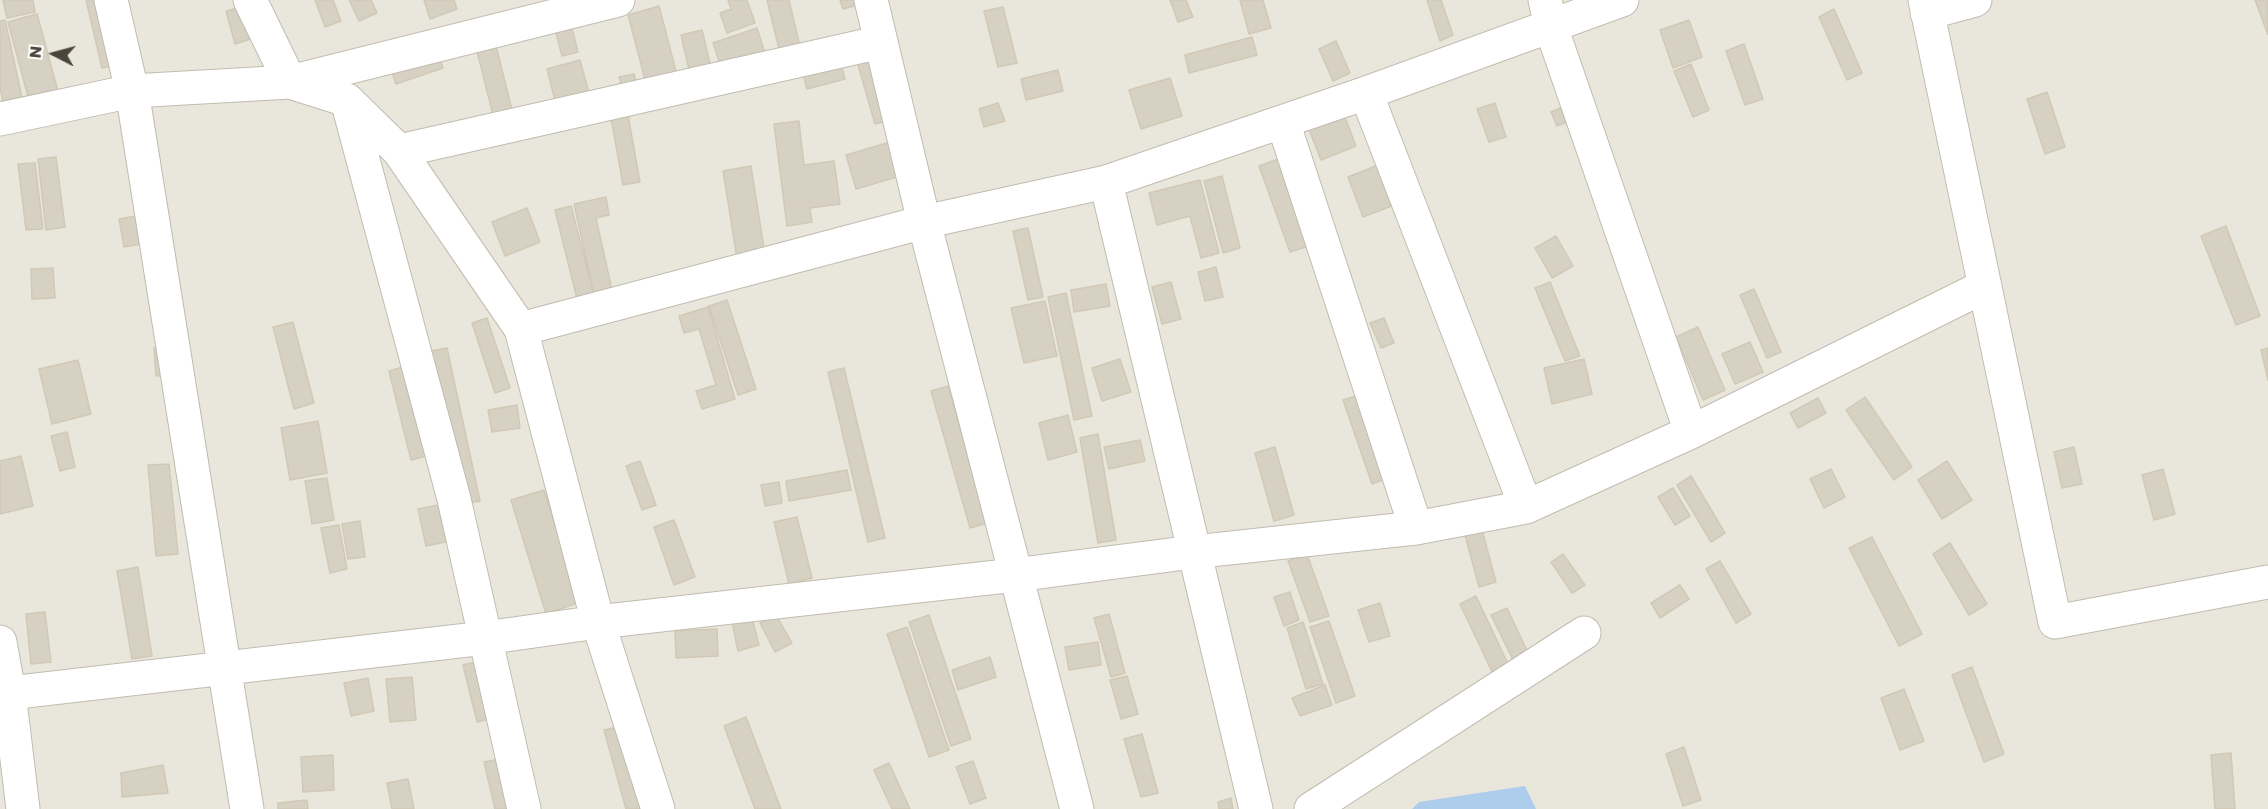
<!DOCTYPE html>
<style>
body{margin:0}
#map{position:relative;width:2268px;height:809px;overflow:hidden;background:#f5f4ed;font-family:Poppins,sans-serif}
canvas{display:block}
.north{position:absolute;left:24px;top:24px;width:60px;height:60px;-webkit-text-stroke:4px #fff;paint-order:stroke;rotate:276deg;font-size:16px;font-weight:700;line-height:24px;text-align:center;color:#4a453a}
.north::after{content:'';display:block;margin:auto;width:21px;height:27px;background:#4a453a;clip-path:polygon(50% 0,100% 100%,50% 72%,0 100%)}
</style>
<div id="map">
<canvas width="2268" height="809"></canvas>
<div class="north">N</div>
</div>
<script>
const context = document.querySelector('canvas').getContext('2d');
context.lineJoin = 'round';
function fill(path, color) { context.fillStyle = color; context.fill(path, 'evenodd'); }
const poly = rows => new Path2D(rows.map(r => 'M' + r).join(''));
function trace(path, color, width, dash) { context.strokeStyle = color; context.lineWidth = width; context.lineCap = dash ? 'butt' : 'round'; context.setLineDash(dash || []); context.stroke(path); }
const residential = poly([
 [0,0,2268,0,2268,809,0,809]
]);
const water = poly([
 [1525,786,1536,809,1412,809,1419,802]
]);
const building = poly([
 [3,0,33,0,35,12,7,18,3,0],
 [86,0,110,0,125,63,102,68,86,0],
 [315,0,333,0,341,21,325,27,315,0],
 [349,0,371,0,377,13,359,21,349,0],
 [424,0,454,0,457,9,430,19,424,0],
 [728,0,747,0,755,23,727,33,720,13,731,9,728,0],
 [767,0,789,0,801,51,781,57,767,0],
 [840,0,864,0,865,3,843,9,840,0],
 [1170,0,1186,0,1193,17,1178,22,1170,0],
 [1240,0,1263,0,1271,28,1249,34,1240,0],
 [1427,0,1441,0,1453,35,1440,41,1427,0],
 [2255,0,2268,0,2268,35,2255,0],
 [245,6,254,38,235,44,226,11,245,6],
 [659,6,678,79,647,87,628,15,659,6],
 [1003,7,1017,63,998,67,984,11,1003,7],
 [1834,9,1862,73,1847,80,1819,17,1834,9],
 [37,14,59,95,30,104,8,22,37,14],
 [569,16,578,52,562,56,553,21,569,16],
 [5,20,27,120,8,124,0,88,0,21,5,20],
 [1689,20,1702,57,1673,68,1660,30,1689,20],
 [757,28,765,53,721,67,713,43,757,28],
 [702,30,712,72,691,78,681,35,702,30],
 [1252,37,1257,55,1189,73,1185,55,1252,37],
 [1336,41,1350,73,1333,81,1319,49,1336,41],
 [1744,44,1763,99,1745,105,1726,51,1744,44],
 [496,46,515,122,496,127,477,51,496,46],
 [437,51,443,68,396,84,390,67,437,51],
 [874,53,894,119,875,124,856,58,874,53],
 [580,60,592,104,558,113,547,69,580,60],
 [840,61,845,79,807,89,802,71,840,61],
 [1691,64,1709,110,1693,117,1674,71,1691,64],
 [1058,70,1063,91,1026,100,1021,79,1058,70],
 [634,74,639,91,624,95,619,77,634,74],
 [1170,78,1182,116,1141,129,1129,90,1170,78],
 [2047,92,2065,147,2045,154,2027,99,2047,92],
 [998,103,1005,121,984,127,979,109,998,103],
 [1495,103,1506,137,1489,142,1477,109,1495,103],
 [1568,105,1574,119,1557,126,1551,112,1568,105],
 [1343,112,1356,146,1321,160,1308,127,1343,112],
 [628,115,640,182,623,185,611,118,628,115],
 [799,121,804,165,834,161,840,204,810,208,812,222,787,226,774,124,799,121],
 [890,142,900,176,856,189,846,155,890,142],
 [56,157,65,227,46,230,38,159,56,157],
 [1281,158,1312,245,1290,252,1259,166,1281,158],
 [35,163,43,229,26,230,18,164,35,163],
 [1378,165,1394,205,1363,217,1348,177,1378,165],
 [751,166,766,261,738,265,723,171,751,166],
 [1222,176,1240,248,1223,253,1204,181,1222,176],
 [1200,180,1219,253,1201,258,1190,216,1157,225,1149,193,1200,180],
 [606,197,609,215,596,218,613,295,595,299,574,204,606,197],
 [571,206,596,303,579,307,555,210,571,206],
 [527,208,540,242,505,256,492,222,527,208],
 [148,214,153,242,124,247,119,219,148,214],
 [2226,226,2260,316,2236,325,2201,236,2226,226],
 [1028,228,1043,297,1028,300,1013,231,1028,228],
 [1556,236,1573,266,1552,278,1535,248,1556,236],
 [1216,267,1223,297,1205,301,1198,272,1216,267],
 [53,268,55,298,32,299,31,269,53,268],
 [1171,282,1181,319,1162,324,1152,287,1171,282],
 [1550,282,1580,356,1565,361,1535,288,1550,282],
 [1106,284,1110,306,1074,312,1071,290,1106,284],
 [1754,289,1781,352,1767,358,1740,295,1754,289],
 [1066,293,1092,416,1074,420,1048,297,1066,293],
 [727,300,756,389,738,395,709,306,727,300],
 [1045,301,1057,356,1024,363,1011,308,1045,301],
 [708,307,735,399,702,409,696,391,716,385,699,329,684,333,679,316,708,307],
 [487,318,510,388,495,393,472,323,487,318],
 [1384,318,1394,343,1381,348,1370,323,1384,318],
 [293,322,314,403,294,409,273,327,293,322],
 [1698,327,1725,390,1703,400,1676,337,1698,327],
 [1750,342,1763,372,1735,384,1722,354,1750,342],
 [173,347,175,375,156,376,154,348,173,347],
 [447,348,480,501,463,504,430,351,447,348],
 [2268,348,2268,380,2261,350,2268,348],
 [1120,359,1131,392,1102,401,1092,368,1120,359],
 [1584,359,1592,394,1552,404,1544,368,1584,359],
 [78,360,91,414,52,424,39,369,78,360],
 [409,365,431,455,411,460,389,371,409,365],
 [844,368,885,538,868,542,828,372,844,368],
 [948,386,987,523,970,528,931,391,948,386],
 [1359,395,1388,478,1372,484,1343,400,1359,395],
 [1865,397,1912,467,1894,480,1846,410,1865,397],
 [1818,398,1826,413,1798,428,1790,413,1818,398],
 [517,405,520,428,492,432,488,410,517,405],
 [1068,415,1077,452,1048,460,1039,423,1068,415],
 [318,421,327,473,290,480,281,428,318,421],
 [67,432,75,467,60,471,51,436,67,432],
 [1098,434,1116,540,1098,543,1080,438,1098,434],
 [1140,440,1145,461,1109,469,1104,447,1140,440],
 [1275,447,1294,515,1274,521,1255,453,1275,447],
 [2074,447,2082,484,2062,488,2054,452,2074,447],
 [21,456,33,506,0,514,0,461,21,456],
 [640,461,656,505,642,510,626,466,640,461],
 [1947,461,1972,500,1942,519,1918,480,1947,461],
 [169,464,178,554,156,556,148,465,169,464],
 [1831,469,1845,497,1824,508,1810,479,1831,469],
 [2163,469,2175,514,2154,520,2142,475,2163,469],
 [847,470,851,490,789,501,786,481,847,470],
 [1691,476,1725,533,1711,542,1677,485,1691,476],
 [327,478,334,520,312,524,305,481,327,478],
 [779,482,782,503,765,506,761,485,779,482],
 [1673,488,1690,516,1675,525,1658,497,1673,488],
 [544,490,580,602,546,614,511,500,544,490],
 [438,505,446,542,426,546,418,509,438,505],
 [797,517,812,578,789,584,774,522,797,517],
 [674,520,695,577,674,585,654,527,674,520],
 [360,521,365,557,348,559,342,524,360,521],
 [339,525,347,569,330,573,321,528,339,525],
 [1482,530,1496,582,1479,587,1465,535,1482,530],
 [1872,537,1922,634,1899,646,1849,548,1872,537],
 [1950,543,1987,604,1969,615,1933,554,1950,543],
 [1307,554,1329,616,1310,622,1288,561,1307,554],
 [1563,554,1585,585,1572,593,1551,562,1563,554],
 [1720,561,1751,614,1736,623,1706,569,1720,561],
 [138,567,152,656,132,659,117,571,138,567],
 [1680,585,1689,599,1660,618,1651,603,1680,585],
 [1290,592,1299,620,1284,626,1274,597,1290,592],
 [1476,596,1509,666,1493,674,1460,604,1476,596],
 [1380,603,1390,636,1369,642,1358,610,1380,603],
 [1507,608,1529,655,1514,662,1491,615,1507,608],
 [45,612,51,662,31,664,26,614,45,612],
 [1109,614,1125,673,1111,677,1094,618,1109,614],
 [776,615,792,643,775,652,760,623,776,615],
 [929,615,971,739,951,746,909,622,929,615],
 [752,618,759,645,738,651,732,622,752,618],
 [1329,621,1355,696,1336,703,1310,627,1329,621],
 [1303,622,1323,684,1306,689,1287,628,1303,622],
 [907,627,949,750,929,757,887,634,907,627],
 [717,629,718,656,676,658,675,631,717,629],
 [1098,642,1101,665,1069,670,1065,647,1098,642],
 [990,657,996,677,958,690,952,670,990,657],
 [480,661,494,718,477,722,463,665,480,661],
 [1972,667,2004,754,1984,762,1952,675,1972,667],
 [1127,676,1138,714,1121,719,1110,680,1127,676],
 [412,677,416,720,390,722,386,679,412,677],
 [368,678,374,711,351,716,344,683,368,678],
 [1325,685,1332,705,1300,716,1292,698,1325,685],
 [1904,689,1924,741,1900,750,1881,698,1904,689],
 [746,717,781,809,755,809,724,726,746,717],
 [623,726,646,809,626,809,604,730,623,726],
 [1142,734,1158,793,1141,797,1124,739,1142,734],
 [1684,747,1701,800,1683,806,1666,754,1684,747],
 [2231,753,2235,809,2215,809,2211,755,2231,753],
 [333,755,334,790,303,792,301,757,333,755],
 [500,759,511,809,495,809,484,762,500,759],
 [973,761,986,798,970,804,956,767,973,761],
 [889,763,910,809,892,809,874,770,889,763],
 [163,765,168,793,122,797,121,773,163,765],
 [408,779,414,809,392,809,387,783,408,779],
 [1231,798,1233,809,1219,809,1218,802,1231,798],
 [307,800,308,809,278,809,278,803,307,800]
]);
const street = poly([
 [111,0,132,91,247,809],
 [250,0,290,82,347,100,399,151,521,329,598,622,658,809],
 [871,0,924,222,1077,809],
 [1545,0,1551,27,1691,432],
 [1925,0,2055,622,2268,582],
 [1927,13,1975,0],
 [1366,93,1526,507],
 [347,100,454,499,524,809],
 [0,119,132,91,290,82,618,0],
 [1283,122,1416,528],
 [399,151,881,42],
 [1106,182,1256,809],
 [521,329,924,222,1106,182,1366,93,1622,0],
 [0,642,9,693,23,809],
 [0,694,485,638,598,622,1015,575,1193,552,1416,528,1526,507,1691,432,1985,286],
 [1311,809,1584,633]
]);
fill(residential, '#e9e6db');
fill(water, '#aeccec');
fill(building, '#d6d1c3');
trace(building, '#d1c9b6', 1.5);
trace(street, '#c0bcb0', 35);
trace(street, '#fff', 33);
</script>
